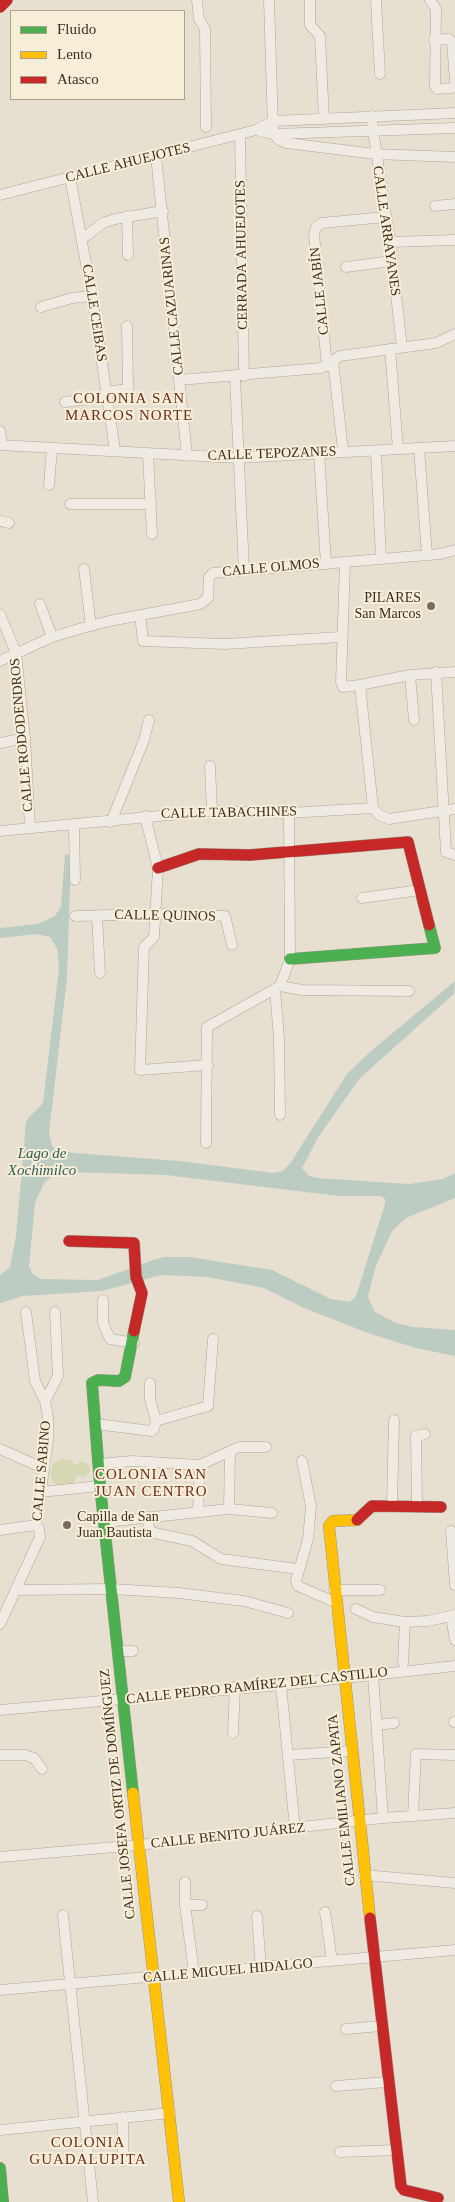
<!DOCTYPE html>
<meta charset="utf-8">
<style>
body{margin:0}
#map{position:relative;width:455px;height:2202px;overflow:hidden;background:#e7e0d1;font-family:Georgia,serif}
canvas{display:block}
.legend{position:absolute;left:10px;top:10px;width:175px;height:90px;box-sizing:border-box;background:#f7eed8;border:1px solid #ada18e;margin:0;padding:6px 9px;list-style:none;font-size:15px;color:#3d2e20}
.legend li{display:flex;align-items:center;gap:10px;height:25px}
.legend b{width:25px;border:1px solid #ada18e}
</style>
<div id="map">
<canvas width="455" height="2202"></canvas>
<ul class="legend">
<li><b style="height:6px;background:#4caf50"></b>Fluido</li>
<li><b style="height:6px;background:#ffc107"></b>Lento</li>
<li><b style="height:6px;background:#c62828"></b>Atasco</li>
</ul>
</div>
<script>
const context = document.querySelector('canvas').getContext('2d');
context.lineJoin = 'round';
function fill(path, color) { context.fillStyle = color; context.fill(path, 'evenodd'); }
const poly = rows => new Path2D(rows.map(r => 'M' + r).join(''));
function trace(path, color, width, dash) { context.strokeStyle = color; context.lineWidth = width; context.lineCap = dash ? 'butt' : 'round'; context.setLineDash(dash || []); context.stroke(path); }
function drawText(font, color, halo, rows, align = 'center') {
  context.font = font + ' Georgia,serif'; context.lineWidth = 4; context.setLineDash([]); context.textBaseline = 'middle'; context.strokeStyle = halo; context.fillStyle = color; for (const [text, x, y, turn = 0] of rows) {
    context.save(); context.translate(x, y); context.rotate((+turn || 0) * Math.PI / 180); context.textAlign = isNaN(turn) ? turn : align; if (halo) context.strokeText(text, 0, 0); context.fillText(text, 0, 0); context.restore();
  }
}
const green = poly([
 [61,1459,70,1460,76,1465,81,1462,86,1463,90,1467,90,1472,84,1477,78,1475,73,1484,60,1487,53,1482,50,1473,53,1464]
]);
const water = poly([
 [65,854,71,856,67,978,49,1133,52,1146,56,1150,75,1153,179,1161,273,1173,283,1171,291,1162,347,1074,371,1051,455,981,454,994,360,1078,319,1136,302,1168,309,1176,317,1178,409,1184,443,1179,455,1173,455,1198,406,1218,392,1231,375,1268,368,1297,375,1312,396,1323,413,1327,455,1330,455,1356,416,1348,368,1333,304,1308,264,1288,208,1277,161,1275,102,1291,23,1296,0,1303,0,1275,10,1267,16,1236,26,1123,28,1118,43,1103,59,968,57,948,50,937,36,934,0,938,0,928,37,924,55,916,61,906],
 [68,1172,166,1175,338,1196,381,1196,385,1199,385,1204,356,1296,350,1302,331,1299,272,1270,189,1257,164,1257,153,1260,98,1280,41,1279,32,1273,29,1267,35,1203,44,1183,51,1177]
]);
const street = poly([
 [197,0,199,19,205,29,206,127],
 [269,0,273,128],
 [310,0,310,25,320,36,324,119],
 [376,0,380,74],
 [430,0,436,9,435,86,437,89,452,88,455,85],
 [434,40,449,39,452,42,455,81],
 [371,116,390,242,402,347],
 [256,130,274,134,455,128],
 [240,134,244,376],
 [274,134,279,140,287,143,375,154,455,157],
 [156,156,187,456],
 [70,177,92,296,115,450],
 [0,195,256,130,273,121,455,113],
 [435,206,455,204],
 [127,216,128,255],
 [82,239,103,223,115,219,163,211],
 [390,242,455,240],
 [346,267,392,261],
 [41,307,72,298,92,296],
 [390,349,398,449],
 [333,360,343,451],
 [327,366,314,235,316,227,322,223,385,217],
 [235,377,244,570],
 [179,380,321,368,340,356,436,343,455,334],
 [106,392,128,389,127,326],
 [65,402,107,397],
 [0,431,2,445],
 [0,445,237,458,455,446],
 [419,448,427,555],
 [376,452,381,559],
 [319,453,326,564],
 [148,454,152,534],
 [49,485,52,448],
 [70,504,151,504],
 [0,521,9,523],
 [345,563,341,682,343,687,360,685,373,808],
 [84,569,91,626],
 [40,604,52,637],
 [0,614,16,653,25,738,30,828],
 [140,615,143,641,225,644,341,637],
 [0,661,52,637,79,629,109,621,200,604,208,598,209,577,213,573,381,559,440,554,455,550],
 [436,672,446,852,455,855],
 [410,675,414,720],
 [360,685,410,675,455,672],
 [0,743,25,738],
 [210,766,212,811],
 [145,816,158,868,154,937,144,947,140,1070,208,1065],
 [111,822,144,740,149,720],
 [74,826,75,880],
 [0,831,212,811,289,813,373,808,379,815,389,819,455,809],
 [362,898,420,890],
 [97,915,100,973],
 [75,916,156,914,225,916,232,945],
 [280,986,302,990,409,991],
 [275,990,279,1038,280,1115],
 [206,1143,207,1027,280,986,290,959,289,813],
 [103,1300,103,1323,110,1339,134,1343],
 [150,1383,150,1399,156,1421],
 [45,1401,58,1376,55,1312],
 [96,1424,151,1431,154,1429,156,1421,208,1406,213,1339],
 [0,1449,43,1468],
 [302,1461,311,1506,308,1539,296,1581,298,1586,337,1603],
 [99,1464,132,1461,200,1465,239,1447,266,1447],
 [40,1492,100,1486],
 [392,1505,394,1420],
 [417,1506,416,1436,425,1434],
 [229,1509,230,1451],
 [198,1511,200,1465],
 [147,1517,150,1532,192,1541,221,1559,298,1569],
 [105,1522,229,1509,272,1513],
 [0,1530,36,1525],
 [451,1531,455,1585],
 [15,1590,112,1589,179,1593,244,1601,288,1613],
 [334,1590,380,1590],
 [356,1609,373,1617,405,1622,428,1621,455,1615],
 [451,1617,455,1640],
 [0,1624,40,1537,39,1529,36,1525,48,1441,48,1417,45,1401,35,1381,26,1312],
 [118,1651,133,1651],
 [403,1663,405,1622],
 [373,1675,383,1818],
 [281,1685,295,1829],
 [0,1710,281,1685,455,1666],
 [454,1722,455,1722],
 [377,1725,394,1723],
 [233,1733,235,1687],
 [0,1755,25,1755,34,1758,42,1769],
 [288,1755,352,1751],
 [413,1815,416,1754,455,1755],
 [0,1857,138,1845,383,1818,455,1813],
 [364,1875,455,1883],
 [185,1882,185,1905,194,1973],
 [185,1905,202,1905],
 [325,1912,332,1961],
 [63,1915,93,2202],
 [257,1916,261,1968],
 [0,1990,455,1950],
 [346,2029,381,2026],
 [336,2086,387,2082],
 [123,2117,123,2161],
 [0,2130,170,2113],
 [340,2152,397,2150]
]);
const fast = poly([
 [290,959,435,948,429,925],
 [133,1793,100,1486,92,1383,98,1380,119,1381,125,1377,134,1331],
 [0,2168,3,2202]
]);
const slow = poly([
 [357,1520,333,1521,329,1526,370,1918],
 [133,1793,179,2202]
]);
const jam = poly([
 [0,7,7,0],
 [158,868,199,854,250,855,408,842,429,925],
 [69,1241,134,1243,136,1277,142,1293,134,1331],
 [357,1520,372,1506,441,1507],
 [370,1918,401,2186,404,2190,438,2198]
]);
const markers = [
 [431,606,5,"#786c5e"],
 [67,1525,5,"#786c5e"]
];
const streetNames = [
 ["CALLE AHUEJOTES",128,163,-14],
 ["CALLE ARRAYANES",386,231,82],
 ["CERRADA AHUEJOTES",242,255,-91],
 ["CALLE JABÍN",320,291,-96],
 ["CALLE CAZUARINAS",172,306,-96],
 ["CALLE CEIBAS",94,313,81],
 ["CALLE TEPOZANES",272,454,-2],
 ["CALLE OLMOS",271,568,-5],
 ["CALLE RODODENDROS",22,735,-95],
 ["CALLE TABACHINES",229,813,-1],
 ["CALLE QUINOS",165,916,1],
 ["CALLE SABINO",42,1471,-85],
 ["CALLE PEDRO RAMÍREZ DEL CASTILLO",257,1686,-6],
 ["CALLE JOSEFA ORTIZ DE DOMÍNGUEZ",118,1794,-96],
 ["CALLE EMILIANO ZAPATA",342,1800,-96],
 ["CALLE BENITO JUÁREZ",228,1836,-6],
 ["CALLE MIGUEL HIDALGO",228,1971,-5]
];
const poiNames = [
 ["PILARES",421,598],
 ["San Marcos",421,614],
 ["Capilla de San",77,1517,"left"],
 ["Juan Bautista",77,1533,"left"]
];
const neighbourhoodNames = [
 ["COLONIA SAN",129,399],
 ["MARCOS NORTE",129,416],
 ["COLONIA SAN",151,1475],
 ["JUAN CENTRO",151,1492],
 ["COLONIA",88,2143],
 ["GUADALUPITA",88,2160]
];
const waterNames = [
 ["Lago de",42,1154],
 ["Xochimilco",42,1171]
];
fill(green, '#d6d7b3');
fill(water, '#bcccc2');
trace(street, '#ada599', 11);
trace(fast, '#9c958a', 12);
trace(slow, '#9c958a', 12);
trace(jam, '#9c958a', 12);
trace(street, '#efebe3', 10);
trace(fast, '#4caf50', 11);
trace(slow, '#ffc107', 11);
trace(jam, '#c62828', 11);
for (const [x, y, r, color] of markers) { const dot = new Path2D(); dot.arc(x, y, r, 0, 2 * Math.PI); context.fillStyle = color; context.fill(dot); trace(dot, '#f7eed8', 2); }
drawText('14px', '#3d2e20', '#f7eed8', streetNames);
drawText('14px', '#3d2e20', '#f7eed8', poiNames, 'right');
context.letterSpacing = '1px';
drawText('15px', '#6b2e1e', '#f7eed8', neighbourhoodNames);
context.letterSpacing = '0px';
drawText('italic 15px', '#2f5d5a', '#f7eed8', waterNames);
</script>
